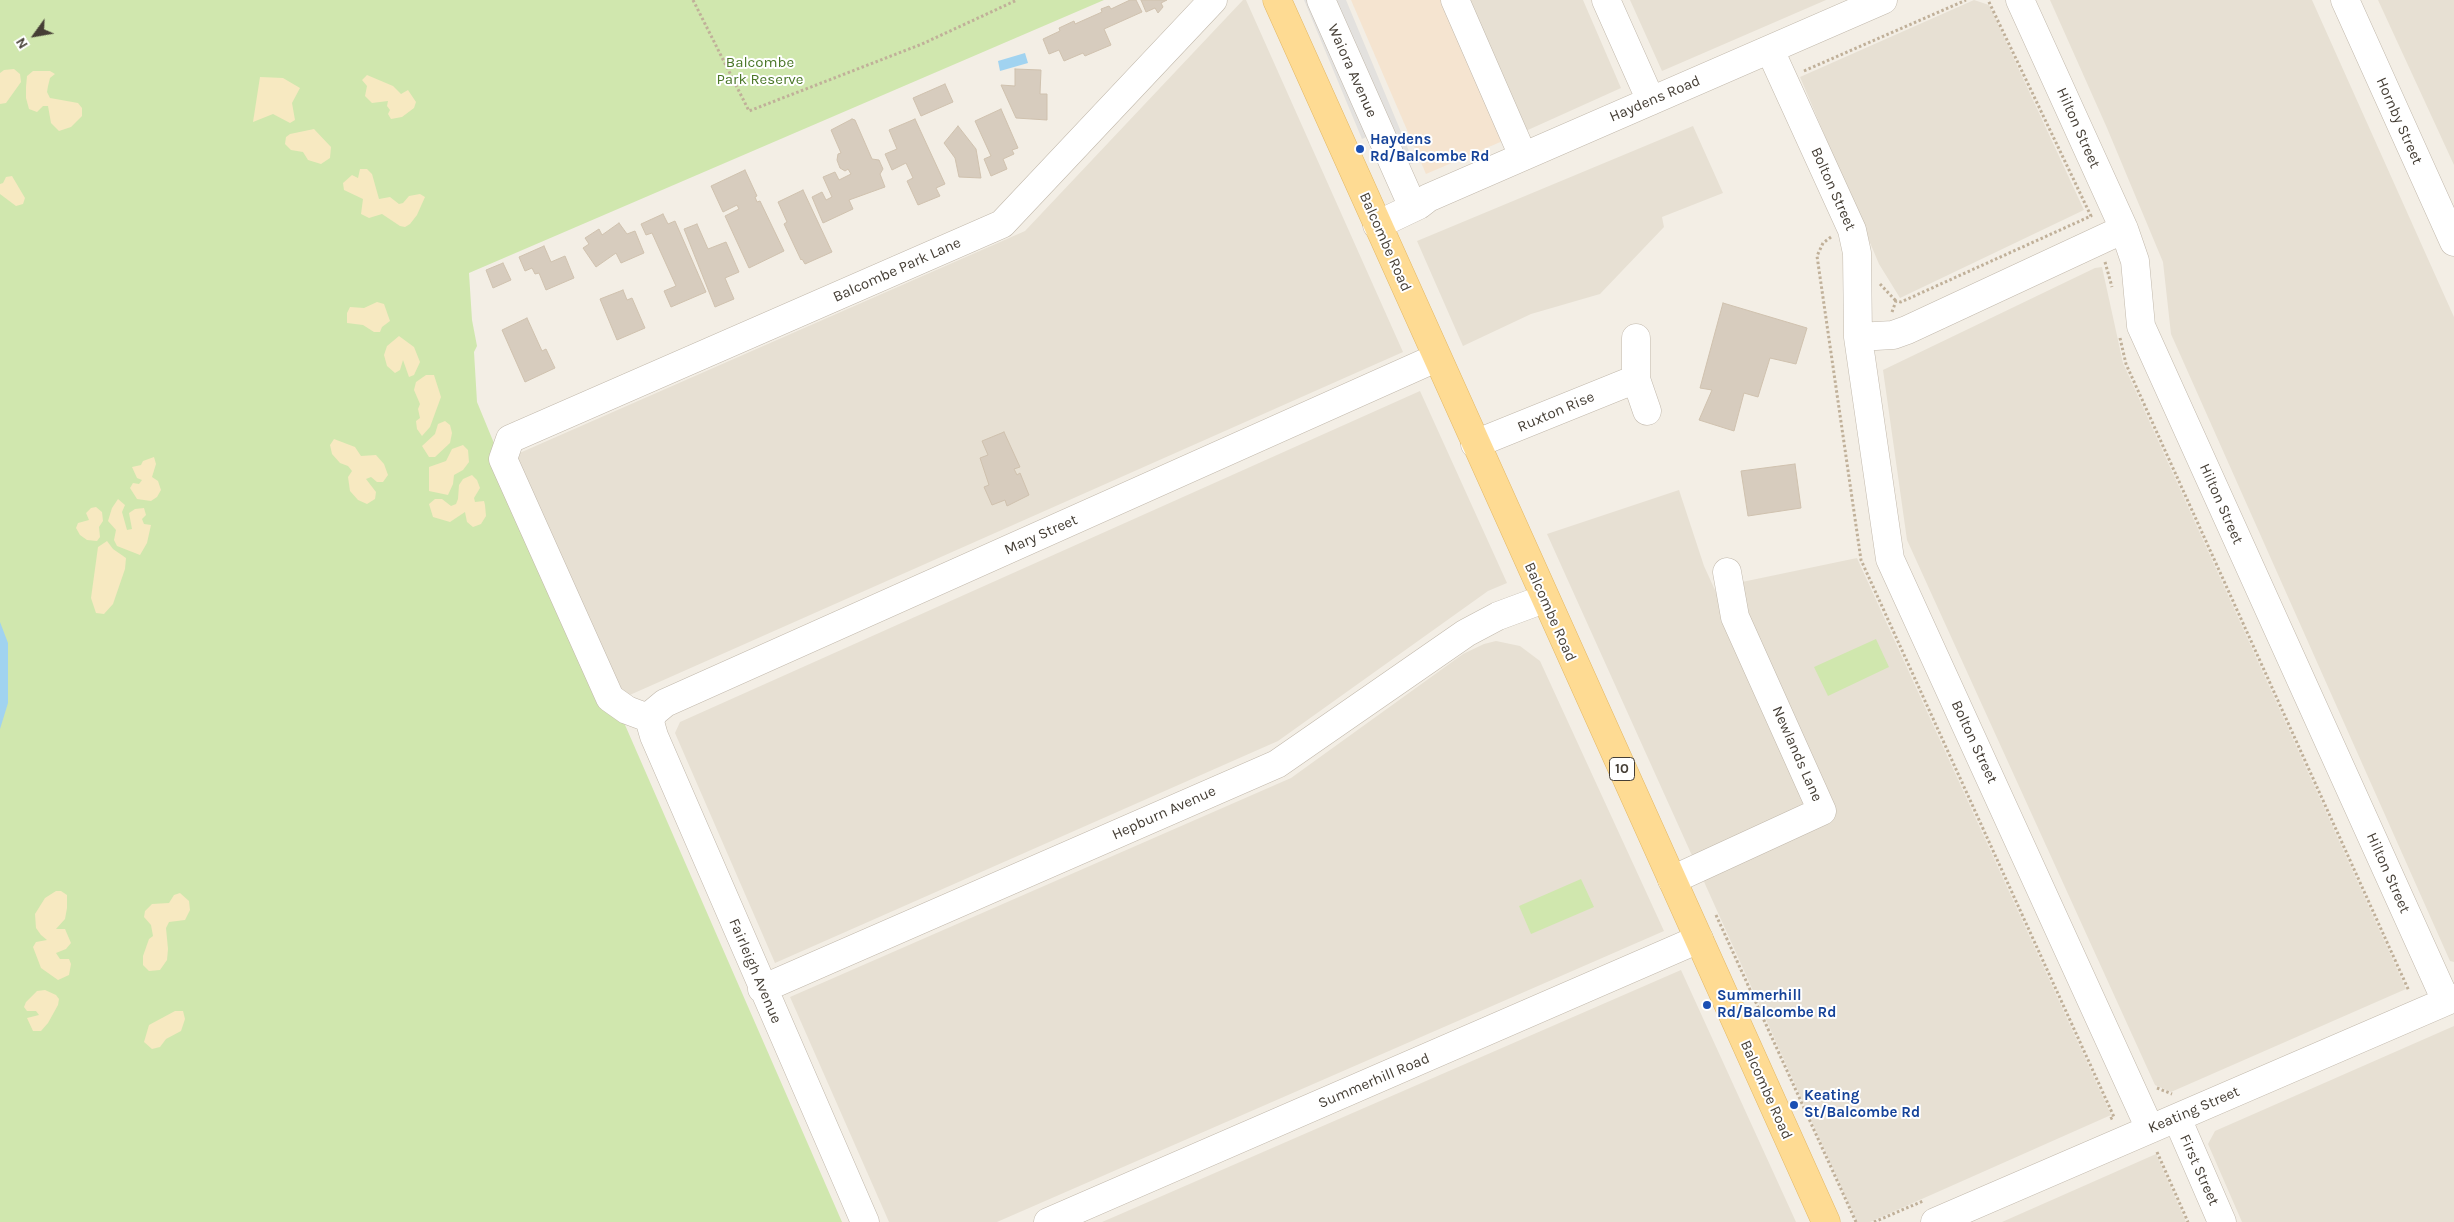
<!DOCTYPE html>
<style>
body{margin:0}
#map{position:relative;width:2454px;height:1222px;overflow:hidden;background:#f3eee5;font-family:Karla,sans-serif}
canvas{display:block}
.north{position:absolute;left:10px;top:10px;width:50px;height:50px;-webkit-text-stroke:4px #fff;paint-order:stroke;rotate:238deg;font-size:14px;font-weight:700;line-height:20px;text-align:center;color:#453e35}
.north::after{content:'';display:block;margin:auto;width:18px;height:22px;background:#453e35;clip-path:polygon(50% 0,100% 100%,50% 72%,0 100%)}
</style>
<div id="map">
<canvas width="2454" height="1222"></canvas>
<div class="north">N</div>
</div>
<script>
const context = document.querySelector('canvas').getContext('2d');
context.lineJoin = 'round';
function fill(path, color) { context.fillStyle = color; context.fill(path, 'evenodd'); }
const poly = rows => new Path2D(rows.map(r => 'M' + r).join(''));
function trace(path, color, width, dash) { context.strokeStyle = color; context.lineWidth = width; context.lineCap = dash ? 'butt' : 'round'; context.setLineDash(dash || []); context.stroke(path); }
function drawText(font, color, halo, rows, align = 'center') {
  context.font = font + ' Karla,sans-serif'; context.lineWidth = 4; context.setLineDash([]); context.textBaseline = 'middle'; context.strokeStyle = halo; context.fillStyle = color; for (const [text, x, y, turn = 0] of rows) {
    context.save(); context.translate(x, y); context.rotate((+turn || 0) * Math.PI / 180); context.textAlign = isNaN(turn) ? turn : align; if (halo) context.strokeText(text, 0, 0); context.fillText(text, 0, 0); context.restore();
  }
}
const residential = poly([
 [1243,0,1246,0,1403,352,623,698,515,455,1025,231],
 [1459,0,1583,0,1621,88,1519,134],
 [1630,0,1826,0,1662,71],
 [1974,0,1989,5,2084,210,1900,298,1879,264,1800,77],
 [2050,0,2312,0,2454,317,2454,962,2450,961,2171,334,2163,262,2107,128],
 [2378,0,2454,0,2454,165],
 [1693,126,1723,193,1662,217,1664,227,1600,294,1531,314,1463,346,1417,241],
 [2102,267,2123,363,2406,989,2171,1092,2155,1085,1907,540,1883,370,2095,268],
 [1420,391,1507,583,1488,591,1278,741,775,963,675,733,680,722],
 [1679,490,1704,566,1812,803,1694,860,1547,534],
 [1857,558,2111,1115,1870,1222,1857,1222,1701,875,1831,816,1742,609,1742,582],
 [1496,641,1520,646,1540,661,1664,931,997,1222,889,1222,790,997,1291,778,1463,654,1484,644],
 [1681,970,1796,1222,1102,1222,1116,1216],
 [2454,1026,2454,1222,2242,1222,2208,1144,2215,1131],
 [2156,1154,2186,1222,2002,1222]
]);
const commercial = poly([
 [1351,0,1459,0,1519,134,1426,174]
]);
const green = poly([
 [0,0,1104,0,469,273,472,320,477,346,474,352,477,402,604,710,622,718,842,1222,0,1222],
 [1876,639,1889,667,1828,696,1814,667],
 [1581,879,1594,907,1531,934,1519,906]
]);
const sand = poly([
 [14,69,20,74,21,82,6,103,0,104,0,73,4,70],
 [33,71,50,71,55,74,50,78,48,86,47,92,50,98,78,103,82,108,82,116,71,127,59,131,51,123,48,106,43,106,37,112,29,109,26,98,26,87,27,76],
 [367,75,393,86,401,94,408,90,416,102,414,108,402,117,391,119,388,114,390,110,387,106,388,101,372,103,365,96,367,86,362,80],
 [260,77,283,78,300,88,292,103,295,120,290,123,273,114,253,122],
 [314,129,331,147,330,158,321,164,308,160,303,152,291,150,285,144,286,137,290,134],
 [360,169,367,169,372,174,379,199,390,197,399,204,403,203,409,196,420,194,425,197,417,215,410,224,405,227,400,226,382,214,369,218,361,214,363,199,344,190,343,183,352,175,358,178],
 [12,176,25,198,23,204,16,206,0,194,0,184,3,183,6,177],
 [377,302,384,304,390,321,382,327,380,332,374,332,363,325,347,323,347,313,350,307,364,308],
 [399,336,414,347,420,362,414,375,409,377,403,360,400,370,395,373,387,366,384,355,387,346],
 [426,375,434,375,441,397,430,427,422,436,417,429,416,421,420,418,418,409,420,404,414,390,416,382],
 [445,421,450,425,452,433,450,443,435,457,429,457,422,446,435,434,438,424],
 [334,439,355,447,361,456,376,455,384,464,388,475,383,482,377,482,371,477,366,479,376,492,375,499,367,504,358,500,350,491,348,477,352,471,348,466,340,463,332,454,330,445],
 [463,445,468,450,469,462,463,470,454,475,453,484,448,495,429,491,429,467,446,461,452,449],
 [154,457,156,464,152,477,158,481,161,490,157,497,151,501,137,499,130,488,133,483,139,484,142,480,137,478,132,467,141,465,143,461],
 [472,475,477,480,480,488,474,498,475,502,484,501,485,505,486,516,481,524,473,527,467,522,465,512,450,522,433,517,429,504,435,499,442,499,451,506,456,504,458,499,459,485,463,479],
 [118,499,125,505,122,512,127,530,132,529,129,513,135,509,144,508,146,515,142,519,144,524,151,525,147,543,140,555,117,546,114,540,116,530,108,521,112,508],
 [96,507,102,512,103,521,99,527,100,537,97,541,87,540,80,535,76,528,78,523,89,520,86,513,91,508],
 [107,541,113,549,126,558,125,569,113,604,104,614,96,613,91,598,98,547],
 [56,891,61,891,67,895,67,908,65,919,56,929,65,929,71,943,66,949,56,953,60,959,69,959,71,964,69,975,58,980,41,968,33,947,36,942,47,940,41,935,36,928,35,914,45,898],
 [180,893,189,901,190,910,185,920,169,922,166,928,168,949,167,960,160,970,149,971,143,965,143,956,149,939,153,936,151,925,144,917,145,911,152,904,169,903,174,895],
 [45,990,56,995,59,999,58,1005,48,1023,41,1031,33,1031,27,1018,39,1015,36,1011,27,1011,24,1007,26,1002,37,991],
 [175,1011,183,1011,185,1019,181,1031,166,1039,160,1047,152,1049,144,1042,149,1025]
]);
const parking = poly([
 [1304,0,1312,0,1369,136,1362,139],
 [1329,0,1346,0,1414,163,1400,166]
]);
const water = poly([
 [1025,53,1028,63,1000,71,998,61],
 [0,622,8,643,8,703,0,729]
]);
const building = poly([
 [1130,0,1136,0,1142,12,1104,29,1111,45,1085,56,1083,53,1064,61,1059,50,1049,54,1043,39,1060,31,1059,28,1074,21,1075,24,1102,12,1101,9,1109,6,1111,9,1130,0],
 [1141,0,1167,0,1161,3,1163,7,1158,13,1155,8,1146,12,1141,0],
 [1015,69,1041,70,1040,94,1047,94,1047,120,1016,118,1001,85,1015,86,1015,69],
 [945,84,953,102,921,116,913,98,945,84],
 [1001,109,1018,148,1012,150,1014,154,1003,159,1007,169,991,176,984,159,991,156,975,121,1001,109],
 [852,119,855,120,872,159,879,160,883,169,880,174,885,187,849,200,853,209,823,223,812,197,822,192,826,200,832,197,823,177,835,172,839,180,851,174,848,169,845,171,840,168,837,160,838,154,841,153,831,130,852,119],
 [915,119,945,184,936,188,940,196,918,205,907,181,913,178,906,163,892,170,885,154,897,149,889,130,915,119],
 [958,126,976,149,981,178,959,177,955,158,944,143,958,126],
 [745,170,757,196,755,197,757,202,760,201,784,251,749,268,725,216,739,209,737,205,723,212,711,186,745,170],
 [803,190,832,252,805,264,802,259,801,260,784,224,787,222,778,202,803,190],
 [663,214,668,224,675,221,706,292,671,307,664,291,676,286,652,233,646,235,641,224,663,214],
 [619,223,627,234,635,231,644,253,621,263,616,253,596,267,583,248,589,244,585,238,599,229,602,235,619,223],
 [697,224,708,249,726,242,739,272,725,278,734,299,715,307,684,229,697,224],
 [544,246,551,262,565,256,574,278,546,290,539,273,535,274,532,268,525,271,519,257,544,246],
 [503,263,511,280,493,288,486,270,503,263],
 [623,290,627,300,632,298,645,328,617,340,600,299,623,290],
 [1723,303,1807,328,1796,364,1770,358,1758,397,1744,393,1734,431,1699,420,1712,390,1700,388,1723,303],
 [527,318,542,351,546,349,555,368,525,382,502,330,527,318],
 [1004,432,1020,467,1014,469,1017,475,1020,473,1029,495,1007,506,1005,500,992,505,984,487,989,485,980,458,988,455,982,441,1004,432],
 [1795,464,1801,508,1748,516,1741,471,1795,464]
]);
const path = poly([
 [693,0,749,111,922,44,1017,0],
 [1804,71,1966,0],
 [1831,237,1823,243,1817,256,1861,560,2114,1117,2108,1120],
 [2105,262,2112,287],
 [1880,284,1896,301],
 [1892,312,1896,301,1901,302,2091,216,1988,0],
 [2120,338,2126,364,2409,991],
 [1716,915,1856,1222],
 [2157,1088,2172,1094],
 [2157,1152,2188,1222],
 [1874,1222,1923,1201]
]);
const minor = poly([
 [1321,0,1408,196],
 [1455,0,1523,156],
 [1606,0,1651,101],
 [2020,0,2124,229,2135,261,2141,326,2446,1001],
 [2345,0,2454,242],
 [1770,50,1852,230,1857,253,1858,337,1890,559,2150,1129],
 [1377,225,1419,205,1428,198,1883,0],
 [1858,337,1893,335,1907,330,2124,229],
 [1636,338,1636,379],
 [1475,444,1636,379,1647,411],
 [651,719,627,710,610,698,503,459,510,439,1002,224,1213,0],
 [1672,880,1822,811,1735,617,1727,572],
 [762,989,1277,764,1466,633,1498,616,1544,599],
 [2177,1118,2222,1222],
 [865,1222,654,736,650,722,653,713,665,703,1436,358],
 [1048,1222,1699,939],
 [1935,1222,2454,998]
]);
const major = poly([
 [1277,0,1826,1222]
]);
const markers = [
 [1360,149,5,"#1a4fb4"],
 [1707,1005,5,"#1a4fb4"],
 [1794,1105,5,"#1a4fb4"]
];
const shields = [
 [1622,769,25]
];
const shieldNames = [
 ["10",1622,769]
];
const parkNames = [
 ["Balcombe",760,63],
 ["Park Reserve",760,80]
];
const streetNames = [
 ["Waiora Avenue",1352,71,66],
 ["Haydens Road",1655,99,-23],
 ["Hornby Street",2399,121,66],
 ["Hilton Street",2078,128,66],
 ["Bolton Street",1833,189,66],
 ["Balcombe Road",1385,242,66],
 ["Balcombe Park Lane",897,270,-24],
 ["Ruxton Rise",1556,412,-23],
 ["Hilton Street",2221,504,66],
 ["Mary Street",1041,535,-24],
 ["Balcombe Road",1550,612,66],
 ["Bolton Street",1974,742,65],
 ["Newlands Lane",1797,754,66],
 ["Hepburn Avenue",1164,813,-24],
 ["Hilton Street",2388,873,66],
 ["Fairleigh Avenue",755,971,67],
 ["Summerhill Road",1374,1081,-23],
 ["Balcombe Road",1766,1090,66],
 ["Keating Street",2194,1110,-23],
 ["First Street",2199,1170,66]
];
const transitNames = [
 ["Haydens",1370,140],
 ["Rd/Balcombe Rd",1370,157],
 ["Summerhill",1717,996],
 ["Rd/Balcombe Rd",1717,1013],
 ["Keating",1804,1096],
 ["St/Balcombe Rd",1804,1113]
];
fill(residential, '#e7e0d3');
fill(commercial, '#f5e4d0');
fill(green, '#d0e7ae');
fill(sand, '#f7e9c1');
fill(parking, '#e3e1de');
fill(water, '#a1d3f0');
fill(building, '#d7ccbe');
trace(building, '#cfc1ae', 1);
trace(minor, '#c1b8ab', 29);
trace(major, '#e3b763', 29);
trace(path, '#c0b099', 3, [2.5, 2.5]);
trace(minor, '#fff', 28);
trace(major, '#fedb93', 28);
for (const [x, y, r, color] of markers) { const dot = new Path2D(); dot.arc(x, y, r, 0, 2 * Math.PI); context.fillStyle = color; context.fill(dot); trace(dot, '#fff', 2); }
for (const [x, y, w] of shields) { const box = new Path2D(); box.roundRect(x - w / 2, y - 11.5, w, 23, 4); context.fillStyle = '#fff'; context.fill(box); trace(box, '#453e35', 1); }
drawText('bold 14px', '#453e35', null, shieldNames);
drawText('15px', '#4a7728', '#fff', parkNames);
drawText('15px', '#453e35', '#fff', streetNames);
drawText('bold 15px', '#164399', '#fff', transitNames, 'left');
</script>
